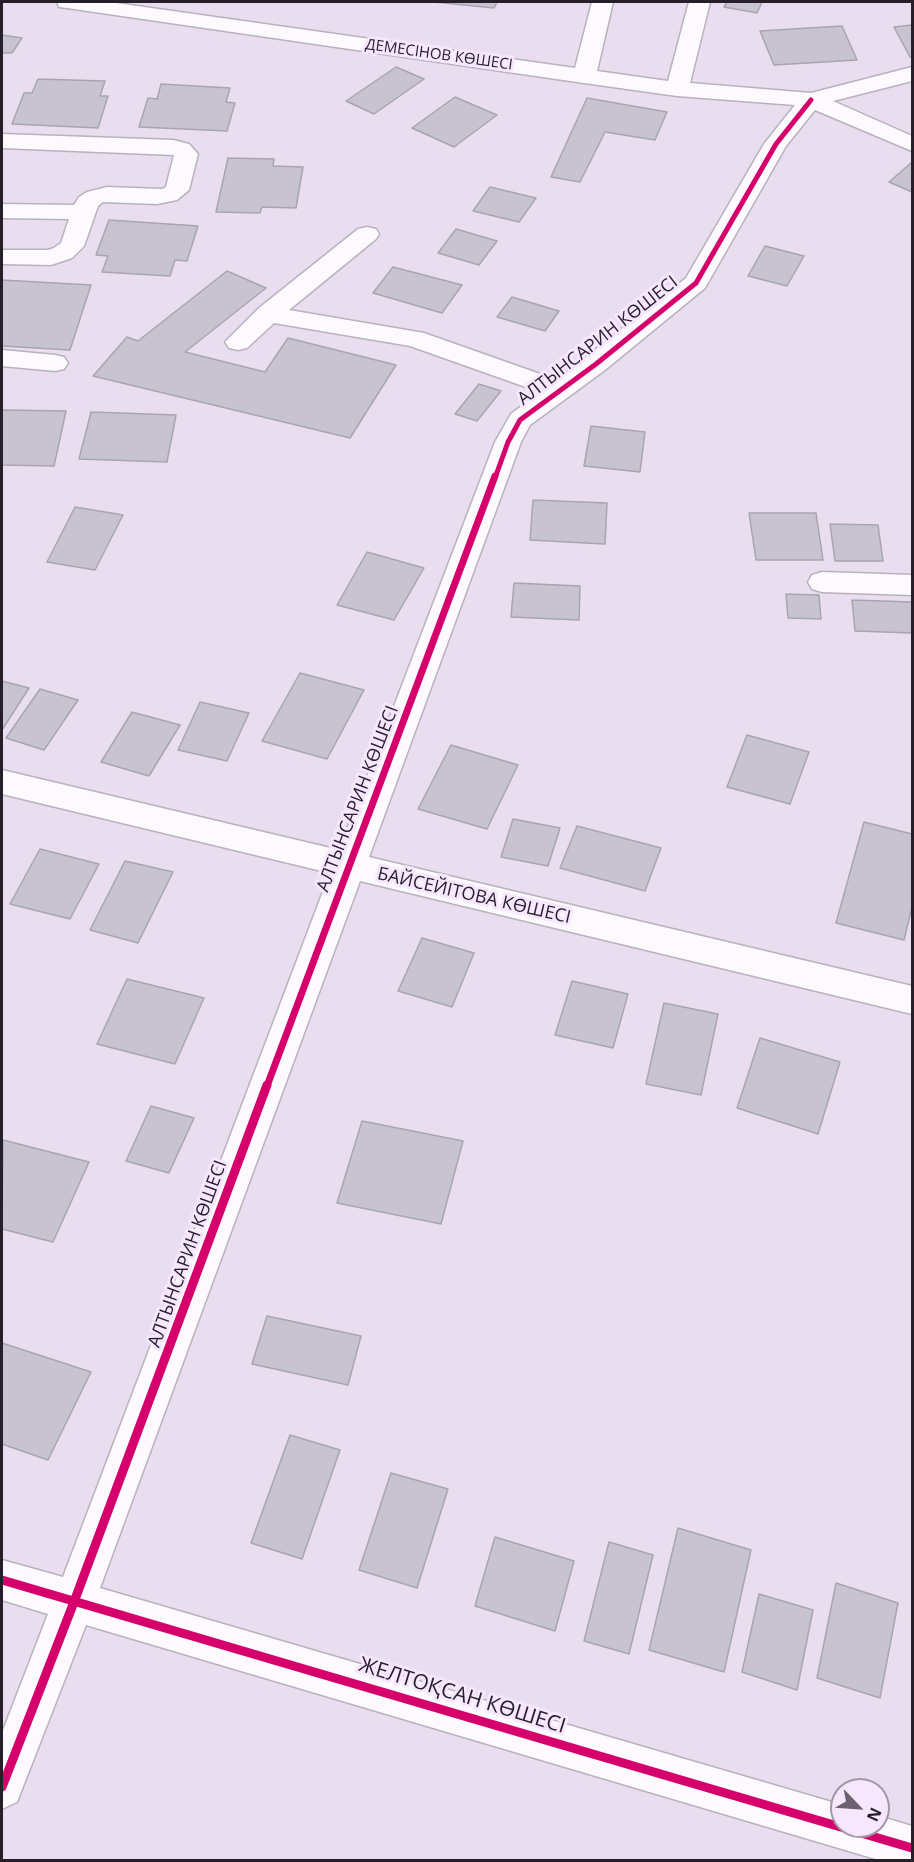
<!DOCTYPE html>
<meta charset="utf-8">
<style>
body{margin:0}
#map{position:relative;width:914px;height:1862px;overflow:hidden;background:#e9deef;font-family:"Open Sans",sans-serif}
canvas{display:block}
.frame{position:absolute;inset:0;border:3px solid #261f29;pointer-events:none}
.north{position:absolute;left:830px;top:1778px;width:60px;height:60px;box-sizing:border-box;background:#f7e7fe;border:2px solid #a397a9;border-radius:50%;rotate:115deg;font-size:16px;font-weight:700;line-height:24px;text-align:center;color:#261f29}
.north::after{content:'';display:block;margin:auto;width:21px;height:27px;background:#6a626e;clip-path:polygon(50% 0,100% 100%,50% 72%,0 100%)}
</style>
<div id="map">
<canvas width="914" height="1862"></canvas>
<div class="frame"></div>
<div class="north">N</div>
</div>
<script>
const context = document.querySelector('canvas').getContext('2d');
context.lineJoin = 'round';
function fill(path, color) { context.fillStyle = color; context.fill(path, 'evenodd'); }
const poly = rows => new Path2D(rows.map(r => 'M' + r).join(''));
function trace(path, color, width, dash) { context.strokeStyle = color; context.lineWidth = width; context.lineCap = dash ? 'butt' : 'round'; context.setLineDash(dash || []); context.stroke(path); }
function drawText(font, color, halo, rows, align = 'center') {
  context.font = font + ' "Open Sans",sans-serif'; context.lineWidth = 6; context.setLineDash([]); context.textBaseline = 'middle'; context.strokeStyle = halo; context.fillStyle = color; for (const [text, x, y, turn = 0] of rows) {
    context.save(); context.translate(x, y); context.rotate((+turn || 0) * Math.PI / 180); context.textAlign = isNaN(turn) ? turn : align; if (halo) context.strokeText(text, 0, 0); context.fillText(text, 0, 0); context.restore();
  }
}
const building = poly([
 [434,2,497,2,494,8,434,2],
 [727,2,762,2,757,13,724,7,727,2],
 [912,25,912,57,910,57,894,27,912,25],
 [842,26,857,60,774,65,760,31,842,26],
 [2,35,22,38,12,53,2,53,2,35],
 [396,67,424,79,374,114,346,101,396,67],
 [38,79,105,81,100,96,108,96,98,128,12,124,24,93,32,93,38,79],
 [161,84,230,88,226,102,235,103,227,131,139,127,148,98,157,99,161,84],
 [455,97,497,115,454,147,412,128,455,97],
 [587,98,667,112,655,140,605,132,580,182,551,177,587,98],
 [228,158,274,159,273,166,303,167,296,208,262,207,260,213,216,212,228,158],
 [912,162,912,192,889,182,912,162],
 [490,187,536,198,519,222,473,211,490,187],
 [109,220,198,226,187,261,175,260,170,276,102,272,108,256,96,255,109,220],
 [456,229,497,241,479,265,438,253,456,229],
 [765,246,804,256,787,286,748,276,765,246],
 [393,267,462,285,442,313,373,293,393,267],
 [227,271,266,288,185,352,265,372,288,338,396,365,350,438,93,376,127,337,138,341,227,271],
 [2,280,91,285,70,350,2,346,2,280],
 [512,297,559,311,545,331,497,317,512,297],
 [479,384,501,391,477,421,455,414,479,384],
 [2,410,66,411,54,466,2,465,2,410],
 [91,412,176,415,167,462,79,459,91,412],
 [591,426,645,432,640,472,584,466,591,426],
 [533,500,607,503,605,544,530,540,533,500],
 [75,507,123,515,95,570,47,562,75,507],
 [749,513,816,513,823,560,756,560,749,513],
 [830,524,878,525,883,561,835,561,830,524],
 [367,552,424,568,394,620,337,605,367,552],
 [514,583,580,586,579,620,511,617,514,583],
 [786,594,819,595,821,619,788,618,786,594],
 [852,600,912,602,912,633,855,631,852,600],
 [300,673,364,690,327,759,262,741,300,673],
 [2,681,29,688,2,730,2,681],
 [40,689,78,700,44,750,6,738,40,689],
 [200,702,249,713,227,761,178,750,200,702],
 [132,712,180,725,149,776,101,762,132,712],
 [747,735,809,752,790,804,727,787,747,735],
 [451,745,518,765,487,829,418,809,451,745],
 [513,819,560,828,548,866,501,857,513,819],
 [864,822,912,834,912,907,904,940,836,923,864,822],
 [577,826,661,848,645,891,560,868,577,826],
 [40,849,99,864,70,919,10,904,40,849],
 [125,861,173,872,138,943,90,930,125,861],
 [422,938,474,953,452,1007,398,991,422,938],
 [127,979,204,998,175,1064,97,1044,127,979],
 [572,981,628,994,613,1048,555,1035,572,981],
 [664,1003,718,1014,701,1095,646,1084,664,1003],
 [760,1038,840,1062,818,1134,737,1108,760,1038],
 [151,1106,194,1118,169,1173,126,1161,151,1106],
 [362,1121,463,1141,441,1224,337,1203,362,1121],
 [3,1140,89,1162,53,1242,2,1229,3,1140],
 [267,1316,361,1336,348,1385,252,1364,267,1316],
 [2,1343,91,1372,48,1460,2,1444,2,1343],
 [290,1435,340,1450,302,1559,251,1543,290,1435],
 [391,1473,448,1489,417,1588,359,1570,391,1473],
 [678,1528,751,1550,724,1672,649,1650,678,1528],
 [495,1537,574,1561,555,1631,475,1606,495,1537],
 [609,1542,653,1555,629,1654,584,1641,609,1542],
 [836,1583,898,1603,880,1698,817,1678,836,1583],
 [759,1594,813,1610,797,1690,742,1672,759,1594]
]);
const minor = poly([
 [57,2,109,2,575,68,592,2,613,2,597,71,668,81,689,2,710,2,690,83,811,93,912,67,912,81,833,101,912,136,912,151,815,110,786,146,705,288,605,370,530,425,521,442,369,857,912,986,912,1014,360,881,100,1588,842,1805,842,1826,878,1826,878,1816,912,1826,912,1860,879,1860,86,1625,17,1802,2,1809,2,1733,48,1614,2,1600,2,1560,63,1577,330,873,2,794,2,770,339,850,495,442,511,414,540,392,410,346,274,323,247,348,238,350,229,348,225,342,259,308,358,229,367,227,376,229,379,234,376,239,289,310,424,333,557,380,686,278,764,144,795,105,677,96,584,83,67,8,59,7,57,2],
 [2,134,173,140,189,144,198,154,189,190,177,200,157,204,103,202,98,206,84,246,72,258,51,265,2,264,2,250,48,250,54,248,61,243,69,219,2,218,2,204,74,205,79,197,87,192,107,187,162,189,166,187,174,155,2,148,2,134],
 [2,350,55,355,64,357,68,363,64,369,55,371,2,366,2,350],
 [822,572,912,575,912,595,822,592,812,589,808,582,812,575,822,572]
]);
const cyclewayFar2 = poly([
 [495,478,508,442,520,420,596,364,696,283,776,144,811,100]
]);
const cyclewayFar1 = poly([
 [267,1086,495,476]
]);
const cycleway = poly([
 [2,1580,912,1848],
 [2,1787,74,1602,267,1085]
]);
const farStreetnames = [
 ["ДЕМЕСІНОВ КӨШЕСІ",439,55,8]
];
const streetNames = [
 ["АЛТЫНСАРИН КӨШЕСІ",598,341,-38],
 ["АЛТЫНСАРИН КӨШЕСІ",358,799,-69],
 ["БАЙСЕЙІТОВА КӨШЕСІ",474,896,13],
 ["АЛТЫНСАРИН КӨШЕСІ",188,1254,-70]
];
const nearStreetnames = [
 ["ЖЕЛТОҚСАН КӨШЕСІ",462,1696,17]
];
fill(building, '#c8c3d0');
trace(building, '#a9a4b1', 1.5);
trace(minor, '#b9b1be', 3);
fill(minor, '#fcfafd');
trace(cyclewayFar2, '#d6006c', 5);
trace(cyclewayFar1, '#d6006c', 7);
trace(cycleway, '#d6006c', 9);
drawText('15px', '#261f29', '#f7e7fe', farStreetnames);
drawText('18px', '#261f29', '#f7e7fe', streetNames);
drawText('21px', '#261f29', '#f7e7fe', nearStreetnames);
</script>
